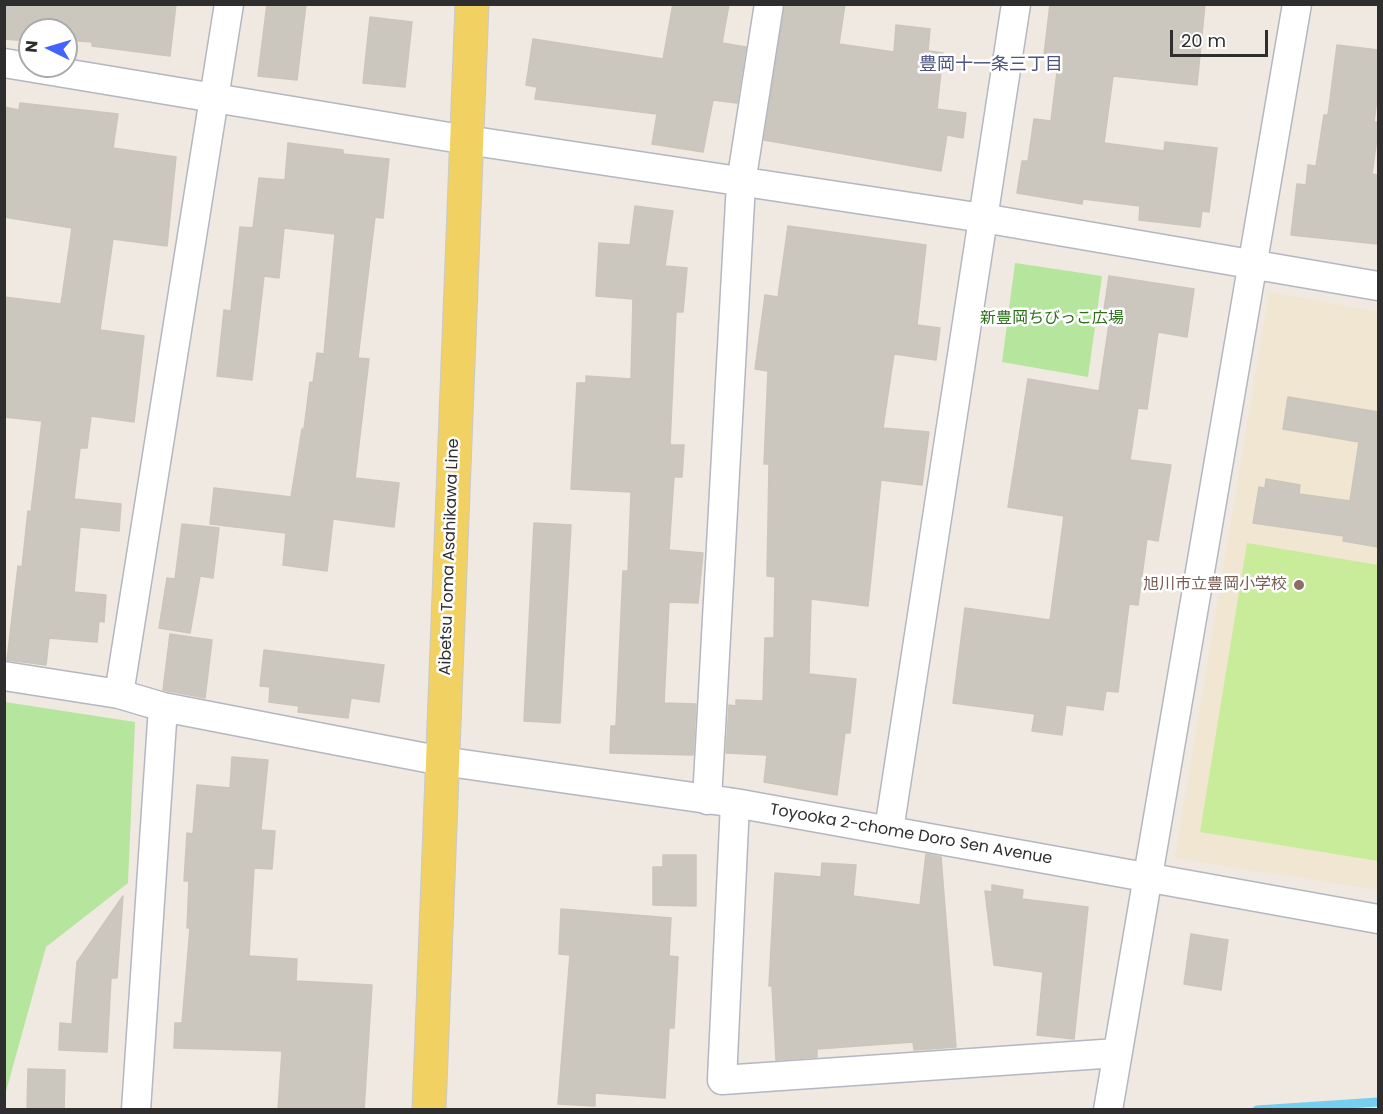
<!DOCTYPE html>
<meta charset="utf-8">
<style>
body{margin:0}
#map{position:relative;width:1383px;height:1114px;overflow:hidden;background:#efe9e1;font-family:Poppins,sans-serif}
canvas{display:block}
.frame{position:absolute;inset:0;border:6px solid #2e2e2e;pointer-events:none}
.north{position:absolute;left:18px;top:18px;width:60px;height:60px;box-sizing:border-box;background:#fff;border:2px solid #ababab;border-radius:50%;rotate:275deg;font-size:16px;font-weight:700;line-height:24px;text-align:center;color:#2e2e2e}
.north::after{content:'';display:block;margin:auto;width:21px;height:27px;background:#4264fb;clip-path:polygon(50% 0,100% 100%,50% 72%,0 100%)}
.scale{position:absolute;left:1170px;top:30px;width:98px;height:27px;box-sizing:border-box;border:3px solid #2e2e2e;border-top:0;padding-left:8px;font-size:18px;line-height:21px;white-space:nowrap;color:#2e2e2e;-webkit-text-stroke:4px #fff;paint-order:stroke}
</style>
<div id="map">
<canvas width="1383" height="1114"></canvas>
<div class="frame"></div>
<div class="north">N</div>
<div class="scale">20 m</div>
</div>
<script>
const context = document.querySelector('canvas').getContext('2d');
context.lineJoin = 'round';
function fill(path, color) { context.fillStyle = color; context.fill(path, 'evenodd'); }
const poly = rows => new Path2D(rows.map(r => 'M' + r).join(''));
function trace(path, color, width, dash) { context.strokeStyle = color; context.lineWidth = width; context.lineCap = dash ? 'butt' : 'round'; context.setLineDash(dash || []); context.stroke(path); }
function drawText(font, color, halo, rows, align = 'center') {
  context.font = font + ' Poppins,"Noto Sans JP",sans-serif'; context.lineWidth = 5; context.setLineDash([]); context.textBaseline = 'middle'; context.strokeStyle = halo; context.fillStyle = color; for (const [text, x, y, turn = 0] of rows) {
    context.save(); context.translate(x, y); context.rotate((+turn || 0) * Math.PI / 180); context.textAlign = isNaN(turn) ? turn : align; if (halo) context.strokeText(text, 0, 0); context.fillText(text, 0, 0); context.restore();
  }
}
const education = poly([
 [1269,292,1378,312,1378,890,1175,858]
]);
const green = poly([
 [1015,263,1102,276,1088,377,1002,362],
 [5,702,135,722,128,883,46,947,5,1095]
]);
const pitch = poly([
 [1247,543,1378,565,1378,861,1200,832]
]);
const stream = poly([
 [1257,1110,1378,1102]
]);
const building = poly([
 [4,4,176,4,170,56,92,46,92,42,66,40,66,30,30,30,28,41,4,39,4,4],
 [267,4,306,4,297,80,258,76,267,4],
 [673,4,729,4,722,43,746,47,737,103,713,100,703,152,652,144,657,114,535,99,537,87,526,85,533,39,663,59,673,4],
 [785,4,845,4,839,44,894,52,896,25,930,29,928,51,943,53,937,109,966,113,963,138,947,135,941,171,764,140,785,4],
 [1050,4,1205,4,1197,85,1113,76,1104,143,1164,151,1165,142,1217,148,1209,212,1202,211,1200,227,1139,220,1140,206,1083,199,1082,204,1017,193,1022,161,1028,161,1034,119,1051,121,1059,56,1044,55,1050,4],
 [370,17,412,22,405,87,363,83,370,17],
 [1337,45,1378,50,1378,91,1374,122,1378,122,1378,131,1372,174,1378,175,1378,244,1291,235,1297,184,1306,185,1308,165,1316,166,1324,115,1328,115,1337,45],
 [20,103,118,114,113,148,176,157,167,246,113,239,100,330,144,336,134,422,91,416,87,448,80,448,74,499,121,504,119,531,80,527,74,592,106,595,104,622,99,621,97,642,49,638,46,665,7,660,18,566,22,567,28,511,31,512,42,421,4,417,4,297,61,304,72,228,4,217,4,107,19,110,20,103],
 [288,143,343,150,343,154,389,159,383,218,375,217,358,358,369,359,355,478,399,483,394,527,333,519,327,571,283,565,286,533,210,524,214,488,291,497,302,429,304,429,310,382,313,383,317,353,324,354,335,234,284,228,279,278,264,276,252,380,217,376,224,310,231,311,240,227,253,228,259,178,285,180,288,143],
 [635,206,673,211,665,266,687,268,683,312,676,312,670,445,684,445,682,477,674,477,669,550,703,553,698,603,669,602,664,703,696,704,693,755,610,753,611,726,616,726,623,571,628,571,631,492,571,489,577,383,586,383,586,376,631,379,633,299,596,296,599,243,630,245,635,206],
 [788,226,926,245,917,325,940,328,936,360,894,354,883,428,929,432,922,485,881,480,868,606,811,599,809,674,856,679,850,733,845,733,837,795,764,782,767,755,726,753,729,705,736,706,736,700,763,701,765,638,774,638,775,577,767,576,769,464,764,464,768,371,755,369,765,295,778,297,788,226],
 [1109,276,1194,289,1187,337,1158,332,1147,409,1138,408,1130,460,1171,465,1158,541,1147,539,1138,605,1129,604,1118,692,1106,691,1103,710,1066,705,1062,735,1032,731,1035,714,953,703,965,608,1050,620,1064,516,1008,507,1028,379,1099,391,1109,324,1102,323,1109,276],
 [1288,397,1378,412,1378,547,1343,541,1344,536,1253,523,1259,487,1265,488,1266,479,1300,485,1299,494,1350,501,1359,442,1283,429,1288,397],
 [534,523,571,525,560,723,524,721,534,523],
 [182,524,219,528,213,578,200,576,190,633,159,628,167,578,175,579,182,524],
 [170,634,212,640,205,698,163,690,170,634],
 [264,650,384,665,379,702,351,698,348,718,298,712,299,706,269,702,270,687,260,686,264,650],
 [232,757,268,760,261,830,275,831,272,869,254,868,249,956,297,959,296,981,372,985,364,1110,278,1110,282,1051,174,1048,175,1023,182,1023,190,928,187,928,189,881,184,881,187,833,193,834,197,785,230,788,232,757],
 [926,854,941,857,956,1047,914,1050,913,1042,817,1049,817,1057,776,1060,772,986,769,986,775,873,821,877,822,863,856,865,853,896,920,905,926,854],
 [663,855,696,855,696,906,653,905,653,867,663,867,663,855],
 [992,885,1023,890,1022,899,1088,907,1074,1039,1037,1035,1043,972,994,965,985,891,992,892,992,885],
 [123,896,117,978,111,978,107,1052,59,1050,60,1023,72,1024,77,962,123,896],
 [561,909,671,918,669,956,678,957,674,1028,669,1028,665,1098,595,1093,595,1106,558,1104,570,955,559,954,561,909],
 [1191,934,1228,940,1221,990,1184,984,1191,934],
 [28,1069,65,1070,64,1110,27,1110,28,1069]
]);
const street = poly([
 [4,63,467,140,983,218,1378,286],
 [4,676,119,694,163,707,442,761,735,803,1378,919],
 [119,694,229,4],
 [707,800,741,183,769,4],
 [735,803,722,1080,1117,1053],
 [889,830,1016,4],
 [136,1110,163,707],
 [1108,1110,1297,4]
]);
const primary = poly([
 [429,1110,472,4]
]);
const markers = [
 [1299,585,6,"#8d6e63"]
];
const parkNames = [
 ["新豊岡ちびっこ広場",1052,319]
];
const streetNames = [
 ["Aibetsu Toma Asahikawa Line",450,557,-88],
 ["Toyooka 2-chome Doro Sen Avenue",911,835,10]
];
const educationNames = [
 ["旭川市立豊岡小学校",1287,585]
];
const neighbourhoodNames = [
 ["豊岡十一条三丁目",991,65]
];
fill(education, '#f0e6d1');
fill(green, '#b6e59e');
fill(pitch, '#c9ec9a');
trace(stream, '#75cff0', 9);
fill(building, '#cbc7bf');
trace(building, '#cbc5ba', 1.5);
trace(street, '#b4b7c1', 31);
trace(primary, '#c9c9c9', 35);
trace(street, '#fff', 28);
trace(primary, '#f2d163', 33);
for (const [x, y, r, color] of markers) { const dot = new Path2D(); dot.arc(x, y, r, 0, 2 * Math.PI); context.fillStyle = color; context.fill(dot); trace(dot, '#fff', 2); }
drawText('16px', '#2c6e1b', '#fff', parkNames);
drawText('16px', '#2e2e2e', '#fff', streetNames);
drawText('16px', '#785e54', '#fff', educationNames, 'right');
drawText('18px', '#4d5680', '#fff', neighbourhoodNames);
</script>
